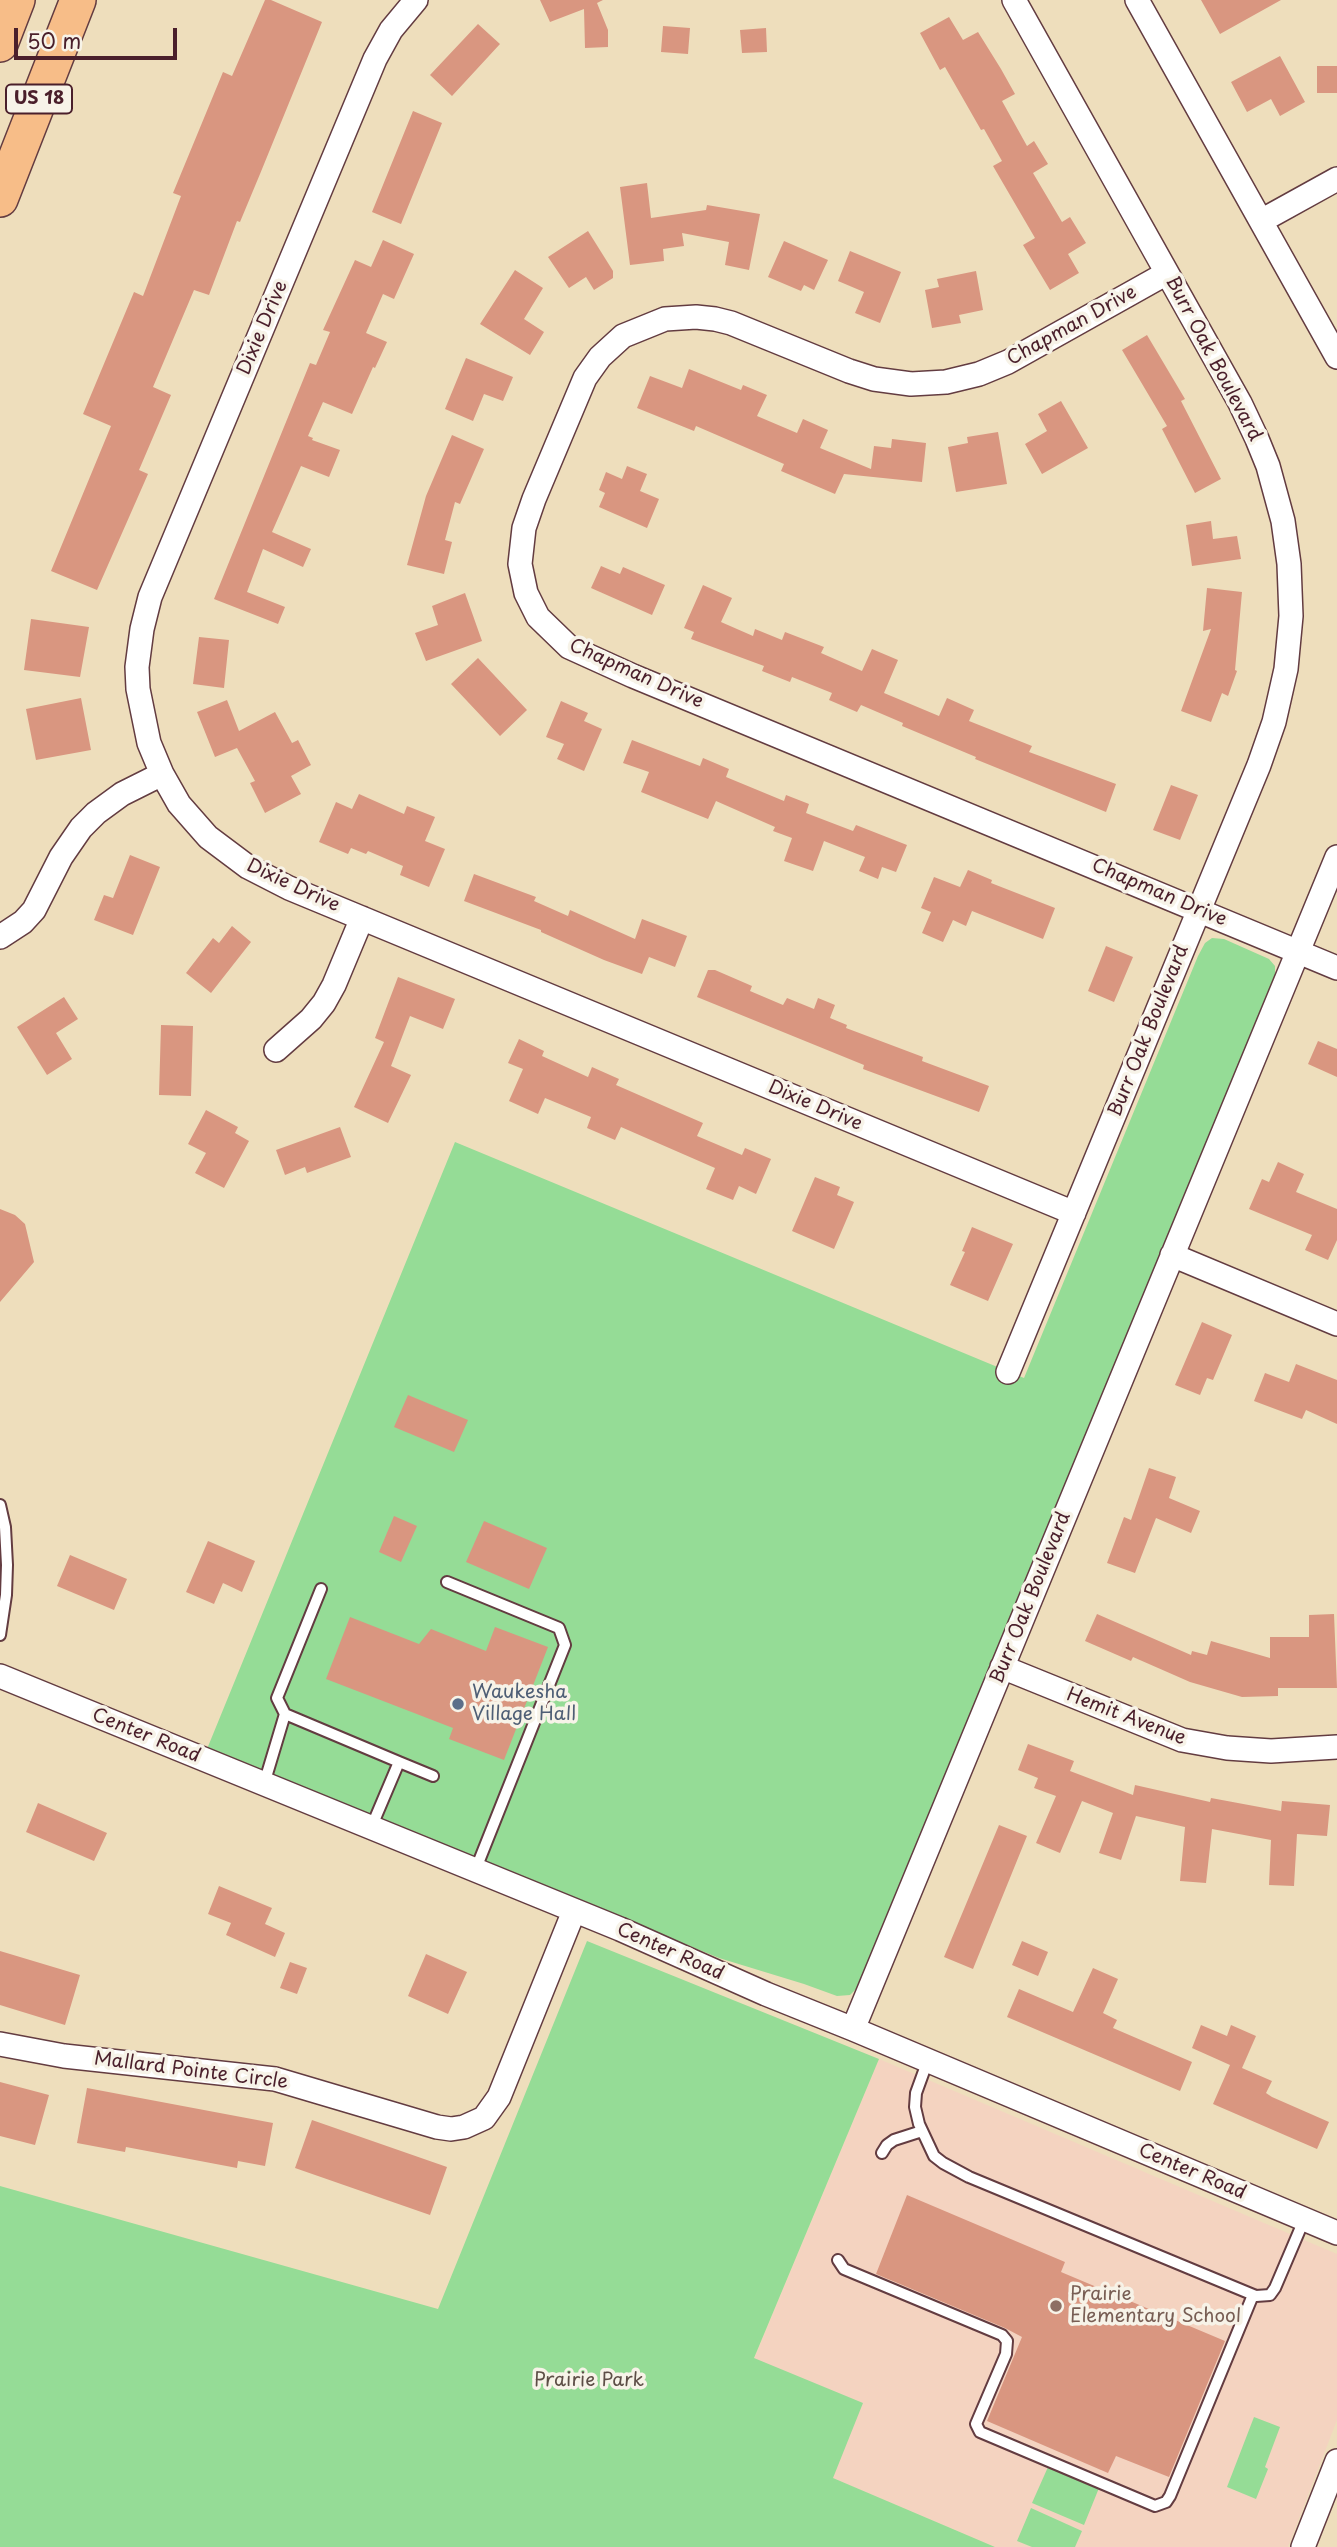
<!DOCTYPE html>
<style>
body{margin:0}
#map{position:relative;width:1337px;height:2547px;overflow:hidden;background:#eedebc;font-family:"Playpen Sans",sans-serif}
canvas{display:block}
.scale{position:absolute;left:14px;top:28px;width:163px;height:32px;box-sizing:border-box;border:4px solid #4a1f2b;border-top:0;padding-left:9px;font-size:21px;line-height:24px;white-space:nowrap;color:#4a1f2b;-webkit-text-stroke:5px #f7f3e8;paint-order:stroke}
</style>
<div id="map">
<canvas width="1337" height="2547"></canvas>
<div class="scale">50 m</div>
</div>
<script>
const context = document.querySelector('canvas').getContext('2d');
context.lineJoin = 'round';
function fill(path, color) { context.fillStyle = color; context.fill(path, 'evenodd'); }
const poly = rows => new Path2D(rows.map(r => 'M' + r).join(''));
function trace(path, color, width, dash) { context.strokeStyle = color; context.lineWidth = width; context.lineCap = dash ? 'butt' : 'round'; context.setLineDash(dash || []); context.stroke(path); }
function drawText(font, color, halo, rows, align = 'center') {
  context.font = font + ' "Playpen Sans",sans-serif'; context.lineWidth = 7; context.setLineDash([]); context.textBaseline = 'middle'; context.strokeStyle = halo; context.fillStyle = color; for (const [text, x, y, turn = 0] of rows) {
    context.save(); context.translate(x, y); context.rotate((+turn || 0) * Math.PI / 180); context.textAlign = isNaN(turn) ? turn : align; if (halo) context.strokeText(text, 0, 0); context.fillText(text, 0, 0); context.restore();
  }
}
const built = poly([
 [879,2059,1337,2254,1337,2420,1288,2547,995,2547,832,2478,754,2359]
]);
const green = poly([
 [1212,938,1224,939,1269,959,1275,966,1275,976,859,1986,850,1995,837,1996,804,1984,719,1958,207,1749,455,1142,1024,1378,1198,956,1205,943],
 [587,1941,879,2059,754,2358,863,2403,833,2478,995,2547,0,2547,0,2186,438,2309],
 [1254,2417,1280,2427,1265,2467,1268,2469,1256,2499,1227,2487],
 [1048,2467,1099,2488,1084,2525,1032,2503],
 [1031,2508,1082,2531,1075,2547,1032,2547,1017,2541]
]);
const building = poly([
 [265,0,271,0,322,22,260,174,240,222,237,221,209,295,194,290,153,387,171,395,139,470,148,474,97,590,51,571,111,426,83,414,134,292,143,296,181,196,173,193,223,72,232,76],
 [540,0,603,0,597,3,608,30,608,47,585,48,584,9,550,22],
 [1201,0,1281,0,1220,34],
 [949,17,963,40,978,32,1001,69,1015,94,1002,101,1027,146,1034,141,1048,164,1033,173,1062,222,1070,217,1086,243,1068,254,1079,273,1050,290,1023,245,1035,238,993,166,1002,161,984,129,981,130,945,67,940,70,920,33],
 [478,24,500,44,452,96,430,75],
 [663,26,690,28,688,54,661,52],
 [766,28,767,52,742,53,740,30],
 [1280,56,1305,102,1280,116,1271,99,1247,112,1231,82],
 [1317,66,1337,66,1337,93,1317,93],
 [413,111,442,123,401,224,372,212],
 [647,183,651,218,706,210,707,205,760,214,749,270,725,265,729,242,682,233,684,246,663,249,664,261,630,265,620,187],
 [588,231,613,271,613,278,594,290,586,277,569,288,548,257],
 [383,240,414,254,394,299,383,294,366,333,387,342,375,368,373,367,352,414,323,402,308,436,313,438,312,440,340,450,329,477,301,466,272,532,311,549,303,567,263,549,247,592,285,607,278,624,214,599,310,363,316,365,330,332,323,330,355,260,371,267],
 [784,241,828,260,814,290,804,285,801,291,768,277],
 [850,251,901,272,880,323,855,313,864,292,838,281],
 [515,270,543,288,524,319,544,332,530,355,480,324],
 [976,271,983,310,959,315,961,323,932,328,925,290,939,287,937,279],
 [1147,335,1185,399,1181,401,1221,479,1195,493,1162,429,1167,426,1122,350],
 [466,358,513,377,503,401,484,394,473,421,445,409],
 [689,369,741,390,743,385,767,395,757,416,797,433,803,419,828,430,820,448,871,469,874,446,891,448,892,439,926,443,922,482,844,474,835,494,781,471,784,464,696,426,694,431,637,408,650,376,682,388],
 [1061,401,1088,448,1042,474,1025,444,1047,431,1038,414],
 [998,432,1007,484,956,492,948,447,968,443,967,437],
 [452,435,484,449,460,504,455,502,445,540,452,542,444,574,407,565,426,496],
 [627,466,647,474,640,491,659,499,647,528,599,507,605,493,599,490,606,472,622,479],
 [1211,521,1213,539,1237,536,1241,559,1192,566,1186,525],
 [601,566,620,574,623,567,665,585,652,615,591,588],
 [703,585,732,598,721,622,753,636,755,629,782,640,785,632,824,647,821,653,862,671,872,649,898,660,884,693,939,716,947,698,974,710,969,721,1032,746,1029,752,1116,784,1106,812,975,759,976,757,902,726,903,723,861,705,857,712,829,700,832,693,792,677,790,682,762,671,764,666,691,639,694,632,684,628],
 [1207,588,1242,592,1235,670,1237,671,1228,696,1222,693,1211,722,1181,711,1211,629,1203,631],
 [465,593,482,641,426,661,415,633,438,625,432,606],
 [31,619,89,627,80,677,24,670],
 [199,637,229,640,224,688,193,684],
 [478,658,527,710,500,736,451,684],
 [81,698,91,750,36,760,26,709],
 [227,700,239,731,275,712,292,743,298,740,311,765,291,776,301,794,265,813,250,783,255,781,237,748,215,757,197,712],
 [561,701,588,713,584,721,602,729,584,771,557,759,564,744,546,737],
 [632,740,700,766,703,758,729,769,726,777,784,801,786,795,809,804,806,813,853,831,856,825,907,845,896,872,882,867,878,879,859,871,865,857,824,841,813,871,784,861,792,838,773,831,775,827,716,801,708,819,641,792,649,772,623,763],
 [1171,785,1198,795,1180,840,1153,830],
 [359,794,404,814,407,806,435,817,425,841,445,849,429,887,400,875,403,866,368,851,366,854,351,848,348,854,319,842,336,802,352,809],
 [130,855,160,867,133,935,94,920,104,895,113,898],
 [968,870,992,880,991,883,1055,908,1043,939,972,911,966,926,953,920,943,942,922,933,931,912,921,908,934,877,960,887],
 [474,874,536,897,534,901,568,916,570,910,635,939,642,919,687,936,675,967,649,957,642,974,604,960,541,932,541,930,464,901],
 [232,926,251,942,211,993,186,973,213,938,219,943],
 [1106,946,1133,957,1114,1002,1088,991],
 [708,970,715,970,752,986,750,991,783,1005,787,998,814,1009,818,998,835,1005,830,1018,847,1025,846,1028,923,1057,922,1061,989,1086,979,1112,863,1069,864,1065,697,997],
 [398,977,455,999,443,1029,410,1016,391,1066,411,1075,388,1123,354,1107,384,1042,375,1038],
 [64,997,78,1019,56,1033,72,1059,47,1075,17,1027],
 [161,1025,193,1026,191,1096,159,1095],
 [519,1039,544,1051,542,1056,588,1077,592,1067,619,1079,616,1085,703,1123,697,1136,742,1155,745,1148,771,1159,756,1194,739,1186,733,1200,706,1189,715,1168,621,1127,615,1140,587,1128,591,1117,545,1098,538,1114,509,1101,523,1069,508,1063],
 [1318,1041,1337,1049,1337,1077,1308,1064],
 [206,1110,238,1127,235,1133,249,1141,224,1188,195,1173,206,1153,188,1144],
 [340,1127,351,1157,307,1173,305,1167,285,1175,276,1150],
 [1278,1162,1304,1174,1296,1192,1337,1209,1337,1240,1328,1260,1305,1250,1312,1235,1249,1209,1262,1179,1269,1182],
 [815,1177,840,1187,837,1195,854,1202,834,1249,792,1231],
 [0,1209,15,1215,25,1224,34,1262,0,1302],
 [972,1227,1013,1244,988,1301,950,1285,965,1252,962,1251],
 [1202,1322,1232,1335,1213,1380,1207,1378,1200,1395,1175,1385],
 [1296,1364,1337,1380,1337,1424,1306,1410,1302,1419,1254,1401,1265,1373,1289,1382],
 [408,1395,468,1420,454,1452,394,1427],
 [1149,1468,1176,1477,1169,1498,1200,1511,1191,1533,1156,1518,1135,1573,1107,1563,1124,1517,1131,1520],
 [394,1516,417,1526,401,1562,379,1552],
 [484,1521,547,1548,529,1589,466,1562],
 [208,1541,255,1561,242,1592,223,1583,214,1604,186,1592],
 [70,1555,127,1579,114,1610,57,1586],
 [1097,1614,1191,1655,1192,1651,1207,1655,1211,1641,1270,1658,1270,1637,1309,1637,1309,1615,1334,1614,1337,1688,1278,1688,1278,1696,1242,1697,1190,1682,1133,1657,1131,1661,1085,1641],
 [350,1617,419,1644,431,1629,486,1651,495,1627,548,1647,504,1760,449,1739,453,1728,326,1679],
 [1028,1744,1074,1761,1070,1771,1133,1795,1135,1785,1210,1802,1211,1798,1281,1811,1282,1801,1330,1805,1327,1836,1297,1834,1294,1886,1269,1885,1271,1840,1212,1829,1206,1883,1180,1881,1185,1827,1136,1816,1121,1860,1099,1853,1113,1813,1082,1801,1060,1853,1036,1843,1056,1796,1034,1788,1038,1778,1018,1770],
 [38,1803,107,1833,94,1861,26,1832],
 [999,1825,1027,1836,973,1969,944,1957],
 [219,1886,272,1908,265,1924,285,1933,275,1957,226,1935,231,1923,208,1914],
 [1022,1941,1048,1952,1038,1976,1012,1965],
 [0,1951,80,1975,65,2025,0,2005],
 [426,1954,467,1972,448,2014,408,1996],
 [290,1962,307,1968,297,1994,280,1988],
 [1093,1968,1118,1979,1103,2013,1117,2020,1113,2028,1192,2062,1180,2091,1007,2017,1019,1989,1073,2012],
 [1201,2025,1227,2036,1231,2025,1256,2036,1242,2068,1272,2081,1266,2093,1272,2097,1329,2122,1317,2149,1213,2104,1230,2065,1192,2048],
 [0,2082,49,2095,35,2145,0,2136],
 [87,2088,273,2123,265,2166,238,2161,237,2168,126,2147,125,2152,77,2143],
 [312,2120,447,2167,430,2215,295,2168],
 [907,2195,1065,2262,1061,2272,1225,2341,1169,2477,1116,2456,1108,2473,987,2421,1022,2337,1005,2328,876,2274]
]);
const lane = poly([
 [0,1505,5,1527,7,1565,6,1595,0,1635],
 [447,1582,559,1628,565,1645,475,1871],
 [321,1589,277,1698,285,1714,399,1762,371,1828],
 [399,1762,433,1776],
 [264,1784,285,1714],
 [928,2060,916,2093,915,2107,919,2124,934,2156,943,2163,969,2177,1256,2296,1270,2295,1275,2288,1304,2220],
 [882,2153,887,2145,894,2140,922,2131],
 [838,2260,844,2269,1002,2335,1007,2341,1006,2354,976,2424,980,2432,1155,2506,1166,2502,1170,2496,1253,2295]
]);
const street = poly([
 [416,0,391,30,375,59,150,597,142,629,137,667,138,689,149,743,162,774,179,804,208,837,248,867,289,888,1074,1213],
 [1137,0,1337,357],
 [1261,221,1337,179],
 [1167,273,1008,362,979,374,946,382,911,384,874,379,849,371,731,323,715,319,696,317,665,319,623,336,600,357,585,378,534,499,524,528,520,564,526,593,538,617,569,647,633,676,1337,968],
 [0,937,23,922,34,910,61,857,81,828,96,813,122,794,162,774],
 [276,1050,311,1019,324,1003,334,985,362,918],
 [1172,1255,1337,1324],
 [1008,1372,1259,765,1274,722,1286,669,1291,616,1289,564,1283,521,1268,466,1257,439,1240,403,1014,0],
 [1002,1667,1182,1740,1227,1748,1271,1751,1337,1747],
 [0,1676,620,1929,766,1994,853,2029,1337,2233],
 [853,2029,1337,857],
 [0,2044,64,2056,275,2079,437,2127,451,2129,464,2127,484,2118,499,2097,574,1911],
 [1303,2547,1337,2461]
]);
const primary = poly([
 [0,44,17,0],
 [0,199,78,0]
]);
const markers = [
 [458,1704,7,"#5c6f8a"],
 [1056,2306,7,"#8d6e63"]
];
const shields = [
 [39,99,66]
];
const shieldNames = [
 ["US 18",39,99]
];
const streetNames = [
 ["Chapman Drive",1072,326,-29],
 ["Dixie Drive",263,328,-67],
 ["Burr Oak Boulevard",1213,359,62],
 ["Chapman Drive",636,674,24],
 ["Dixie Drive",293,886,25],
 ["Chapman Drive",1159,893,23],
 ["Burr Oak Boulevard",1149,1031,-68],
 ["Dixie Drive",815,1106,23],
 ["Burr Oak Boulevard",1031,1598,-68],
 ["Hemit Avenue",1126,1717,21],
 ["Center Road",146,1736,22],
 ["Center Road",670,1952,24],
 ["Mallard Pointe Circle",191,2071,7],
 ["Center Road",1192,2172,23]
];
const serviceNames = [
 ["Waukesha",472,1693],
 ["Village Hall",472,1715]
];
const educationNames = [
 ["Prairie",1070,2295],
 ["Elementary School",1070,2317]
];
const parkNames = [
 ["Prairie Park",589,2381]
];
fill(built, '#f4d3c0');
fill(green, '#95dc96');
fill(building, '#d99680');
trace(lane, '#633c41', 14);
trace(street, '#633c41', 26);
trace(primary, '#633c41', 38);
trace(lane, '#fff', 10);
trace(street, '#fff', 23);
trace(primary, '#f7bd88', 35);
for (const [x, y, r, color] of markers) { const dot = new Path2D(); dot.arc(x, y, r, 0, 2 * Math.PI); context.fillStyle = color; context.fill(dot); trace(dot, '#f7f3e8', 2.5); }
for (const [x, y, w] of shields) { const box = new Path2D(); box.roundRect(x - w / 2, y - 14.5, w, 29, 5); context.fillStyle = '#f7f3e8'; context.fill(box); trace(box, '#4a1f2b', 2); }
drawText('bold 18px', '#4a1f2b', null, shieldNames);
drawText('19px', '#4a1f2b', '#f7f3e8', streetNames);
drawText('19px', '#4e5e75', '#f7f3e8', serviceNames, 'left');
drawText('19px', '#785e54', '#f7f3e8', educationNames, 'left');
drawText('19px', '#5d4e46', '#f7f3e8', parkNames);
</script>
